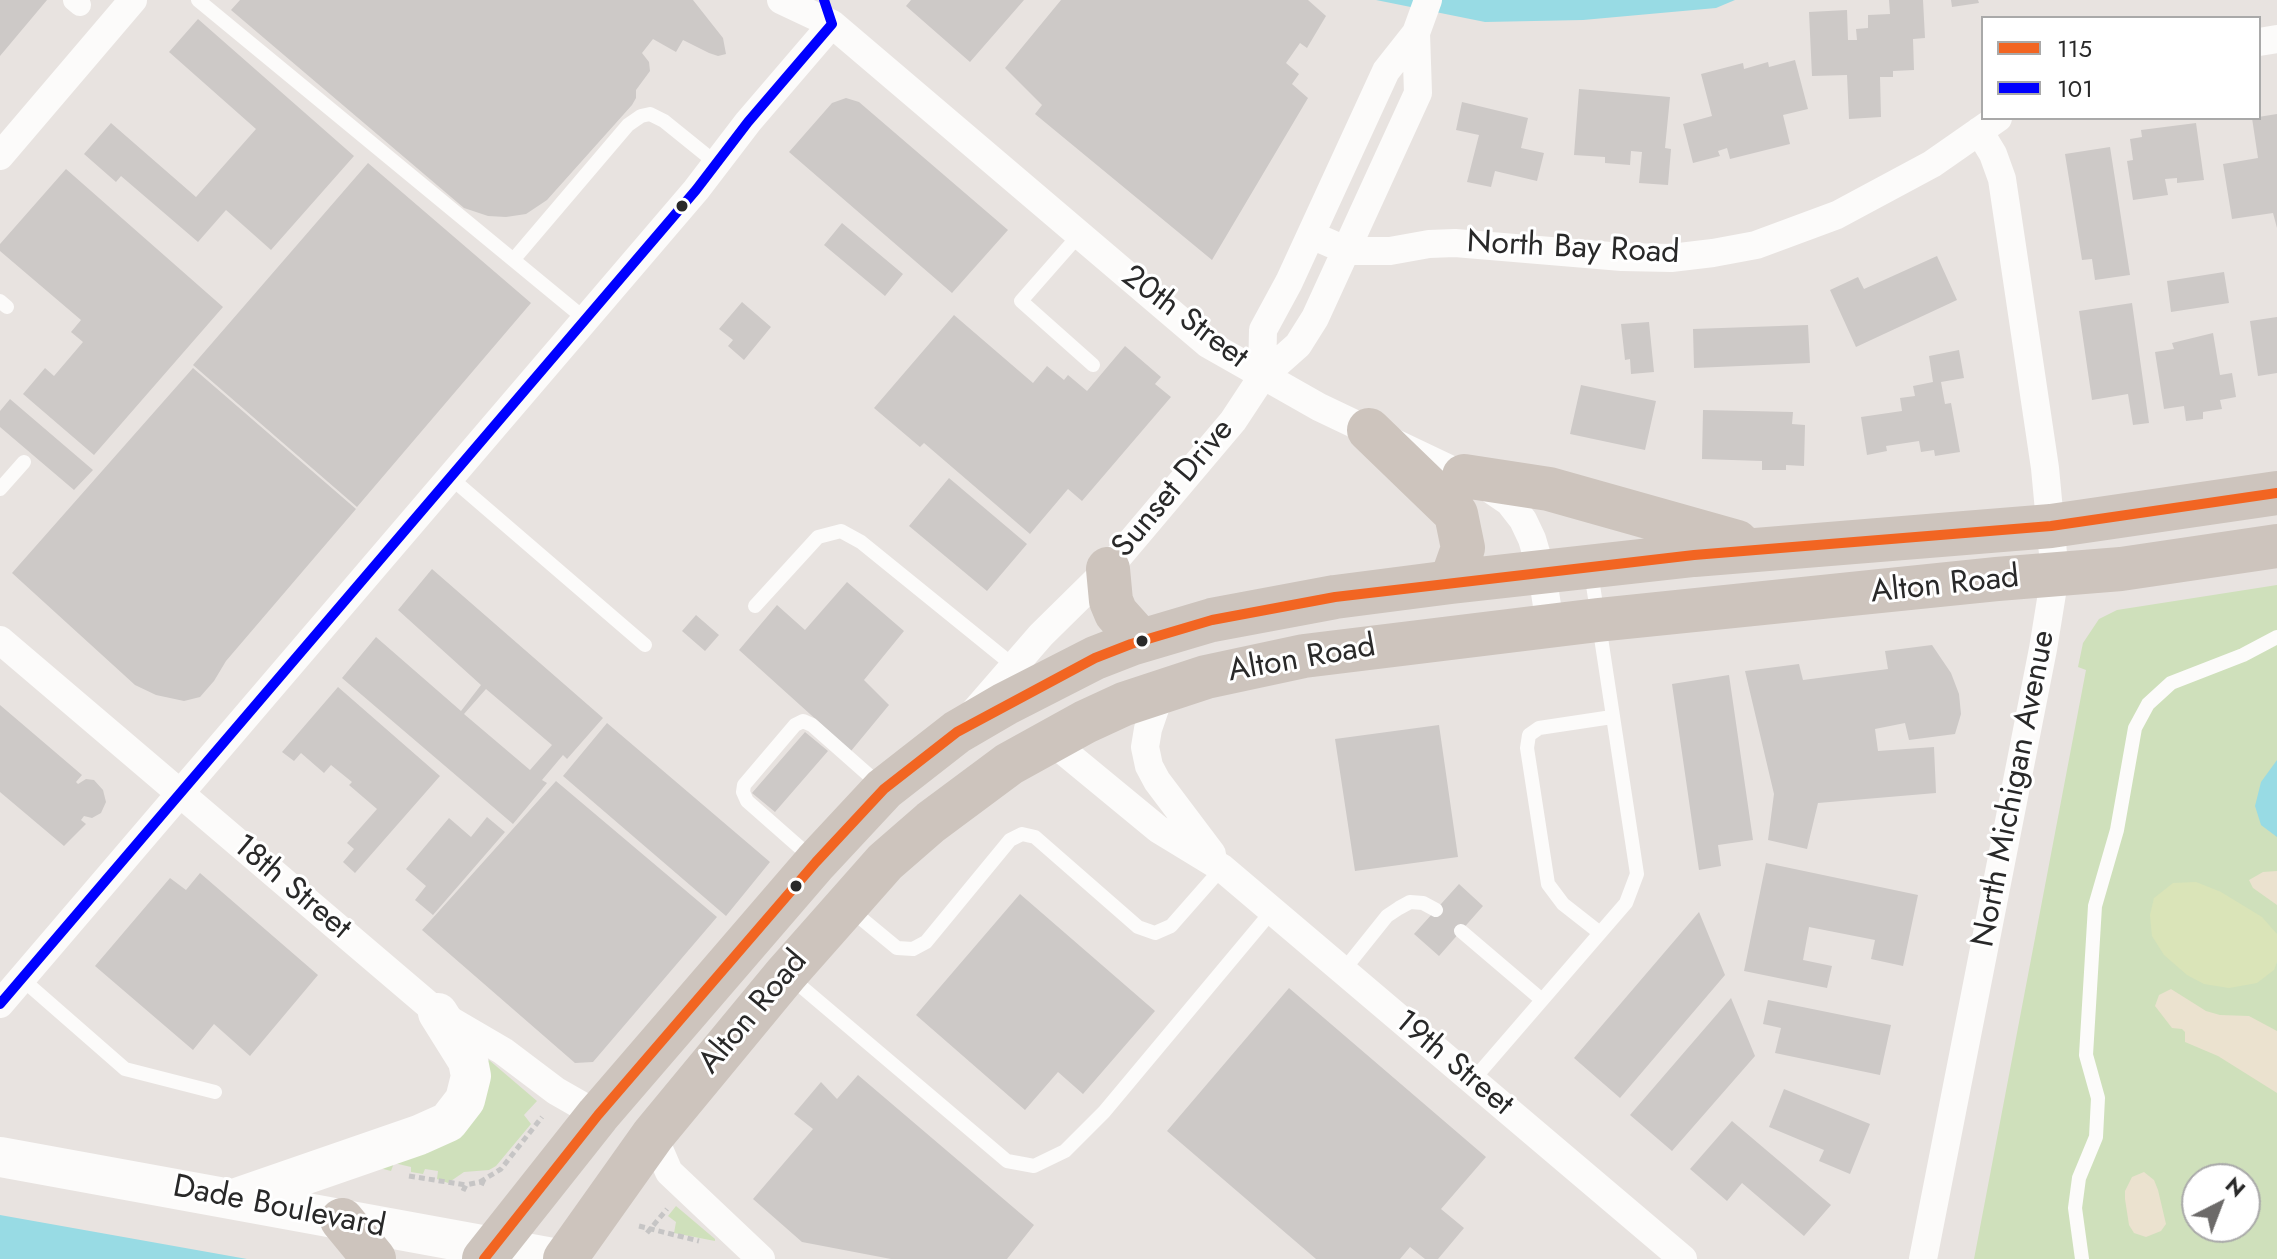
<!DOCTYPE html>
<style>
body{margin:0}
#map{position:relative;width:2277px;height:1259px;overflow:hidden;background:#e8e3e0;font-family:Jost,sans-serif}
canvas{display:block}
.legend{position:absolute;left:1981px;top:16px;width:280px;height:104px;box-sizing:border-box;background:#fff;border:2px solid #a9a9a9;margin:0;padding:10px 14px;list-style:none;font-size:24px;color:#292929}
.legend li{display:flex;align-items:center;gap:16px;height:40px}
.legend b{width:40px;border:2px solid #a9a9a9}
.north{position:absolute;left:2181px;top:1163px;width:80px;height:80px;box-sizing:border-box;background:#fff;border:2px solid #a9a9a9;border-radius:50%;rotate:42deg;font-size:22px;font-weight:700;line-height:32px;text-align:center;color:#292929}
.north::after{content:'';display:block;margin:auto;width:28px;height:36px;background:#6c6a69;clip-path:polygon(50% 0,100% 100%,50% 72%,0 100%)}
</style>
<div id="map">
<canvas width="2277" height="1259"></canvas>
<ul class="legend">
<li><b style="height:10px;background:#f26522"></b>115</li>
<li><b style="height:10px;background:#00f"></b>101</li>
</ul>
<div class="north">N</div>
</div>
<script>
const context = document.querySelector('canvas').getContext('2d');
context.lineJoin = 'round';
function fill(path, color) { context.fillStyle = color; context.fill(path, 'evenodd'); }
const poly = rows => new Path2D(rows.map(r => 'M' + r).join(''));
function trace(path, color, width, dash) { context.strokeStyle = color; context.lineWidth = width; context.lineCap = dash ? 'butt' : 'round'; context.setLineDash(dash || []); context.stroke(path); }
function drawText(font, color, halo, rows, align = 'center') {
  context.font = font + ' Jost,sans-serif'; context.lineWidth = 6; context.setLineDash([]); context.textBaseline = 'middle'; context.strokeStyle = halo; context.fillStyle = color; for (const [text, x, y, turn = 0] of rows) {
    context.save(); context.translate(x, y); context.rotate((+turn || 0) * Math.PI / 180); context.textAlign = isNaN(turn) ? turn : align; if (halo) context.strokeText(text, 0, 0); context.fillText(text, 0, 0); context.restore();
  }
}
const green = poly([
 [2277,585,2277,1259,1974,1259,2086,670,2078,667,2083,643,2099,619,2117,610],
 [2197,1179,2245,1179,2245,1227,2197,1227],
 [489,1060,537,1101,524,1115,531,1124,496,1166,489,1170,464,1172,448,1183,437,1179,438,1171,425,1169,423,1174,411,1172,411,1167,394,1163,391,1171,361,1163,399,1152],
 [676,1206,715,1239,715,1241,674,1233,676,1222,668,1216]
]);
const sand = poly([
 [2277,871,2277,905,2253,888,2249,880,2263,872],
 [2171,989,2206,1011,2220,1015,2249,1016,2277,1031,2277,1093,2218,1056,2185,1042,2185,1032,2182,1029,2172,1028,2155,1006,2159,995],
 [2144,1172,2154,1180,2158,1190,2166,1224,2161,1231,2146,1237,2134,1233,2129,1225,2125,1199,2125,1191,2132,1177]
]);
const pitch = poly([
 [2196,882,2221,892,2262,917,2277,934,2277,962,2274,970,2257,983,2229,988,2204,984,2187,975,2164,955,2152,936,2150,915,2154,898,2173,883]
]);
const water = poly([
 [1376,0,1735,0,1716,8,1583,20,1485,22],
 [2277,760,2277,837,2261,825,2255,806,2261,782],
 [0,1215,247,1259,0,1259]
]);
const building = poly([
 [0,0,47,0,0,56],
 [240,0,693,0,723,38,726,54,718,56,709,53,683,40,676,52,653,39,642,53,649,62,650,71,636,90,636,98,632,105,547,200,526,214,506,217,488,216,464,208,231,10],
 [911,0,1024,0,970,62,906,6],
 [1061,0,1308,0,1326,16,1307,48,1300,43,1286,63,1299,74,1292,84,1308,98,1212,260,1035,114,1042,105,1005,68],
 [1889,0,1923,0,1925,38,1913,39,1914,70,1893,71,1893,77,1880,77,1881,117,1849,119,1847,75,1812,76,1809,12,1847,10,1848,40,1857,40,1856,29,1868,28,1868,15,1890,14],
 [1951,0,1978,0,1979,3,1952,7],
 [198,19,354,156,271,250,226,210,198,242,121,176,116,182,84,154,111,123,196,197,256,129,169,52],
 [1795,60,1808,109,1783,115,1790,144,1730,159,1727,148,1718,151,1720,156,1693,163,1683,124,1712,116,1701,74,1743,63,1744,69,1768,62,1769,67],
 [1579,89,1670,97,1665,148,1671,149,1668,185,1639,183,1642,152,1631,151,1630,165,1605,163,1605,157,1574,155],
 [846,98,859,102,1008,230,952,293,789,152,832,103],
 [1462,102,1528,118,1521,148,1544,153,1537,181,1495,171,1491,187,1467,182,1479,135,1456,130],
 [2277,114,2277,228,2273,213,2232,219,2223,164,2258,158,2252,118],
 [2196,123,2204,180,2177,183,2177,178,2165,179,2168,195,2133,200,2127,161,2133,160,2130,139,2142,137,2141,130],
 [2110,147,2130,275,2095,280,2092,259,2082,260,2065,154],
 [368,163,531,303,357,507,193,365],
 [66,169,223,307,94,455,23,394,45,368,54,376,83,342,71,332,81,320,0,251,0,244],
 [842,223,903,274,885,296,824,245],
 [1937,256,1957,300,1856,347,1830,290,1858,277,1864,289],
 [2224,272,2229,303,2171,312,2167,281],
 [742,302,771,327,744,360,728,346,733,340,719,329],
 [2132,303,2149,423,2133,425,2128,394,2092,400,2079,311],
 [954,315,1033,383,1047,366,1064,380,1068,375,1087,391,1125,346,1161,377,1155,384,1171,397,1082,501,1068,489,1030,534,924,443,920,447,874,408],
 [2277,317,2277,373,2258,376,2250,321],
 [1649,322,1654,372,1631,374,1630,359,1625,360,1621,324],
 [1808,325,1810,363,1694,368,1693,329],
 [2213,333,2220,375,2232,373,2236,397,2220,400,2222,409,2203,412,2203,419,2186,421,2184,406,2164,409,2155,352,2174,349,2172,343],
 [1959,350,1964,378,1941,382,1945,404,1951,403,1960,452,1935,456,1934,450,1921,452,1919,441,1886,446,1887,451,1867,455,1861,417,1902,411,1900,398,1915,396,1913,386,1933,382,1929,356],
 [193,368,356,509,226,661,214,681,200,697,184,701,156,695,135,685,12,573],
 [1581,385,1656,401,1645,450,1570,434],
 [10,399,93,470,74,490,0,427,0,411],
 [1703,410,1793,412,1792,424,1805,425,1804,466,1786,465,1786,470,1762,470,1762,461,1702,459],
 [949,478,1027,544,987,591,909,526],
 [432,569,603,718,567,759,563,755,542,780,547,783,513,824,342,678,376,637,461,711,481,685,398,610],
 [486,689,552,745,530,770,464,714],
 [847,582,904,631,864,680,889,705,851,751,739,650,777,605,805,630],
 [696,615,719,635,705,651,682,631],
 [1932,645,1951,673,1959,694,1961,714,1955,734,1909,740,1905,723,1875,729,1878,751,1934,747,1936,793,1818,803,1807,849,1768,840,1774,794,1745,671,1799,664,1803,680,1888,669,1885,651],
 [1729,675,1753,840,1718,845,1721,866,1699,870,1672,684],
 [338,687,440,776,355,873,343,862,354,849,347,843,377,809,349,785,352,782,331,765,324,773,301,753,294,761,282,752],
 [0,705,82,775,76,782,78,784,86,779,94,780,103,790,106,802,101,813,92,818,84,816,81,820,86,824,64,846,0,792],
 [607,723,770,862,726,916,563,776],
 [1439,725,1458,857,1355,871,1335,739],
 [805,732,828,751,775,812,752,793],
 [556,781,717,917,593,1062,575,1063,422,930],
 [487,817,505,832,433,915,415,900,426,886,406,869,449,818,471,837],
 [1766,863,1918,895,1903,966,1871,959,1875,940,1809,927,1803,960,1832,966,1827,988,1744,971],
 [200,873,318,975,250,1056,214,1024,193,1050,95,966,170,878,186,890],
 [1459,884,1483,906,1439,956,1414,934],
 [1020,894,1155,1011,1083,1094,1058,1072,1025,1110,916,1015],
 [1699,912,1725,975,1620,1098,1574,1058],
 [1289,988,1486,1157,1441,1209,1464,1228,1438,1259,1425,1259,1410,1247,1400,1259,1316,1259,1167,1131],
 [1731,998,1755,1056,1672,1151,1630,1115],
 [1768,1000,1891,1025,1880,1075,1775,1053,1781,1028,1763,1024],
 [858,1075,1034,1225,1007,1259,891,1259,802,1242,753,1199,813,1129,794,1114,821,1082,837,1099],
 [1784,1089,1870,1124,1850,1174,1819,1161,1824,1150,1769,1127],
 [1732,1121,1831,1205,1804,1236,1742,1183,1727,1201,1690,1169]
]);
const path = poly([
 [409,1176,466,1185],
 [480,1182,501,1169,542,1117],
 [463,1191,466,1185,480,1182,487,1185],
 [639,1226,699,1241],
 [647,1233,667,1209]
]);
const service = poly([
 [198,0,585,319],
 [1079,235,1021,301,1093,365],
 [514,259,628,125,641,116,650,114,664,121,716,163],
 [0,301,7,307],
 [451,478,645,645],
 [0,489,24,462],
 [755,606,818,537,841,531,861,542,1014,666],
 [814,860,747,801,743,792,744,785,795,725,803,721,812,725,881,786],
 [851,910,897,948,913,949,926,942,1010,840,1022,834,1035,837,1138,927,1155,933,1171,926,1222,868],
 [1461,931,1542,1000],
 [1600,933,1563,904,1548,884,1527,748,1529,735,1539,728,1612,717],
 [1343,971,1387,916,1399,908,1410,902,1423,903,1436,910],
 [790,977,1007,1161,1034,1166,1065,1151,1104,1112,1272,911],
 [22,979,125,1069,215,1092],
 [1473,1080,1626,903,1637,874,1591,572],
 [2082,1259,2075,1208,2079,1178,2096,1137,2098,1098,2086,1055,2095,906,2117,830,2135,728,2148,704,2171,683,2243,655,2277,637]
]);
const pedestrian = poly([
 [74,0,80,5]
]);
const minor = poly([
 [781,0,832,24,1208,344,1319,407,1487,487,1509,502,1523,520,1532,539,1542,573,1550,625],
 [2259,42,2277,39],
 [0,156,133,0],
 [1311,235,1348,251,1390,251,1429,244,1455,243,1622,257,1671,258,1713,253,1756,245,1837,215,1932,164,1998,118],
 [1262,377,1263,330,1289,282,1386,71,1416,33],
 [0,640,438,1013,503,1051,556,1091,598,1115],
 [1161,691,1148,729,1145,747,1149,766,1157,781,1212,854],
 [975,711,1041,635,1108,569,1233,421,1262,377,1298,345,1315,318,1418,93,1416,33,1428,0],
 [1050,740,1158,829,1222,868,1683,1259],
 [0,1004,696,190,748,122,832,24],
 [653,1135,669,1172,761,1259],
 [1923,1259,2043,649,2055,575,2045,468,2002,179,1993,154,1979,131]
]);
const secondary = poly([
 [0,1157,558,1259],
 [234,1199,419,1135,448,1122,465,1100,471,1076,468,1061,438,1013]
]);
const trunk = poly([
 [1369,430,1456,514,1463,548,1451,582],
 [1464,476,1549,489,1737,542],
 [1108,569,1111,601,1116,613,1141,641],
 [342,1220,374,1259],
 [484,1259,598,1115,816,862,884,789,957,732,1005,704,1095,658,1131,644,1212,620,1335,597,1451,582,1694,555,2051,526,2277,493],
 [565,1259,653,1135,786,974,885,862,931,822,1009,764,1085,722,1124,704,1206,677,1304,656,1598,620,1997,579,2121,569,2277,546]
]);
const bus1 = poly([
 [484,1259,598,1115,816,862,884,789,957,732,1095,658,1131,644,1212,620,1335,597,1694,555,2051,526,2277,493]
]);
const bus2 = poly([
 [0,1004,696,190,748,122,832,24,824,0]
]);
const markers = [
 [682,206,7,"#292929"],
 [1142,641,7,"#292929"],
 [796,886,7,"#292929"]
];
const streetNames = [
 ["North Bay Road",1573,249,3],
 ["20th Street",1184,318,37],
 ["Sunset Drive",1174,489,-50],
 ["Alton Road",1945,586,-6],
 ["Alton Road",1302,660,-10],
 ["North Michigan Avenue",2015,789,-79],
 ["18th Street",291,888,40],
 ["Alton Road",754,1013,-50],
 ["19th Street",1453,1064,40],
 ["Dade Boulevard",279,1208,11]
];
fill(green, '#cfe0bb');
fill(sand, '#ebe2cf');
fill(pitch, '#dae4b8');
fill(water, '#98dbe4');
fill(building, '#cdc9c7');
trace(path, '#c6c5c5', 5, [6, 4]);
trace(service, '#fcfbfa', 14);
trace(pedestrian, '#fcfbfa', 22);
trace(minor, '#fcfbfa', 28);
trace(secondary, '#fcfbfa', 40);
trace(trunk, '#cdc4bd', 44);
trace(bus1, '#f26522', 10);
trace(bus2, '#00f', 10);
for (const [x, y, r, color] of markers) { const dot = new Path2D(); dot.arc(x, y, r, 0, 2 * Math.PI); context.fillStyle = color; context.fill(dot); trace(dot, '#fff', 3); }
drawText('32px', '#292929', '#fff', streetNames);
</script>
